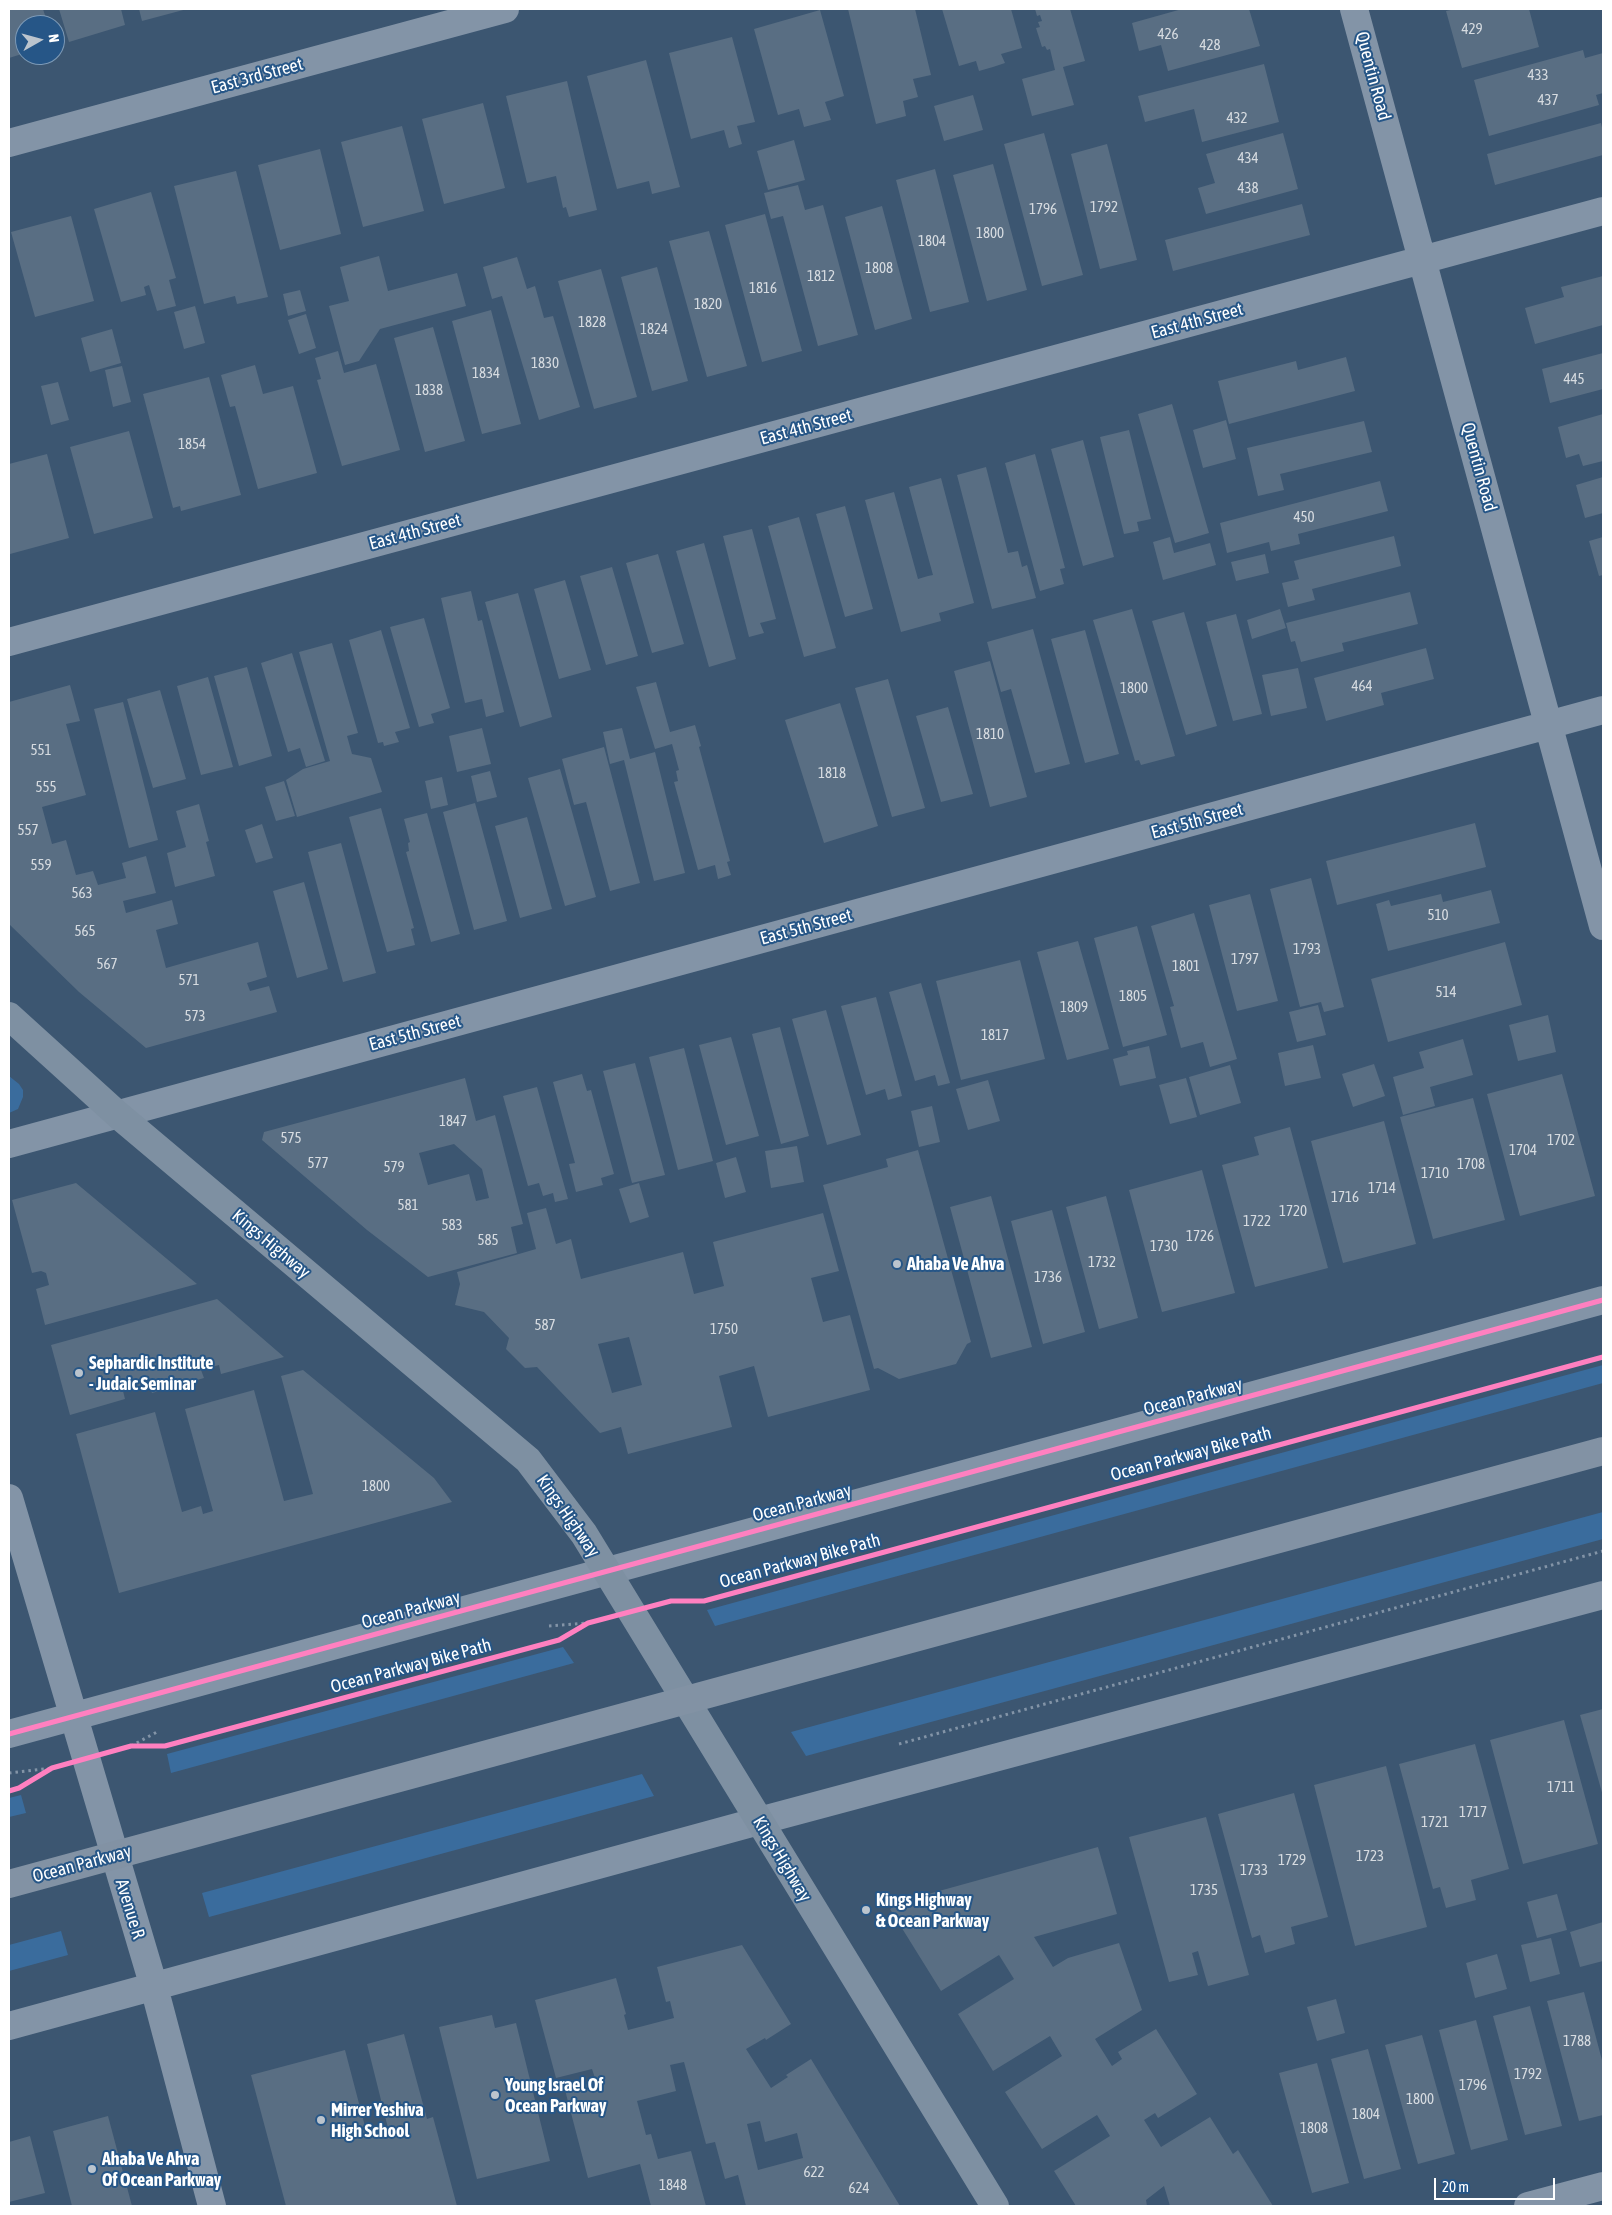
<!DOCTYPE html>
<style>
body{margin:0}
#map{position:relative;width:1612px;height:2215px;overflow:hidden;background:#3c5671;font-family:"Asap Condensed",sans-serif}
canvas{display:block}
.frame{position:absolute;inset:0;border:10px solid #fff;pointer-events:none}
.north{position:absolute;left:15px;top:15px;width:50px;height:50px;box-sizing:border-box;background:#265687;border:1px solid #7d9ab7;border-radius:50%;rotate:83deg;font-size:14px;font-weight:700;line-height:20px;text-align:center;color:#fff}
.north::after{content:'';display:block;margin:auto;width:18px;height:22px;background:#bbc4cd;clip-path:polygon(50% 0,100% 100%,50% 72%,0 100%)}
.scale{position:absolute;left:1434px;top:2178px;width:121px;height:22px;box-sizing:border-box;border:2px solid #fff;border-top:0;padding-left:6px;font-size:15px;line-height:18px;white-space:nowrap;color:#fff;-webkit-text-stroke:4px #265687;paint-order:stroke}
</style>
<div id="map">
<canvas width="1612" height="2215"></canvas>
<div class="frame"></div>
<div class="north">N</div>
<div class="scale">20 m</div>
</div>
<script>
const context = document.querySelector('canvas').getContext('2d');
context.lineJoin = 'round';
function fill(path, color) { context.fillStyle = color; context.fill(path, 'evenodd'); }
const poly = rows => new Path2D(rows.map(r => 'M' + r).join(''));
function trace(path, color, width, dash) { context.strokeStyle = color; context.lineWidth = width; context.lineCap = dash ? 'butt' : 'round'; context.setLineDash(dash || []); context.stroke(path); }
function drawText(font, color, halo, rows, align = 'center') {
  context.font = font + ' "Asap Condensed",sans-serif'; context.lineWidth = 4; context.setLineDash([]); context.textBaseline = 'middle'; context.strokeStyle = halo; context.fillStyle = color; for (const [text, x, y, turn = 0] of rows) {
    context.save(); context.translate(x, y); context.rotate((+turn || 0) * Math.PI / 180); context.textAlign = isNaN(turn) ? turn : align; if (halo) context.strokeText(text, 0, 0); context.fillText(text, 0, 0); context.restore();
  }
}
const green = poly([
 [9,1076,19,1084,23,1090,23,1097,18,1109,9,1113],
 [1603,1365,1603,1383,715,1626,707,1610],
 [1603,1512,1603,1539,806,1756,791,1732],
 [563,1647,574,1663,171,1773,167,1754],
 [642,1774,654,1796,209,1917,202,1893],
 [21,1795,26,1813,9,1817,9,1798],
 [61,1931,68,1955,9,1971,9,1945]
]);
const building = poly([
 [9,9,43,9,48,25,25,25,25,53,9,58],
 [59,9,121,9,125,25,69,42],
 [139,9,187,9,142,21],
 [848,9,915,9,931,75,913,79,918,97,903,101,906,116,876,124],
 [942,9,1011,9,1022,48,1001,54,1005,63,993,67,979,71,976,61,959,66],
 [1035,9,1070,9,1085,61,1063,67,1074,105,1032,116,1022,79,1055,70,1050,49,1047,50,1045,46,1042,47,1036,28,1040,27,1038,22,1042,21,1040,15,1037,16],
 [1182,9,1249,9,1260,46,1168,71,1161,45,1139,51,1132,23],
 [1455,9,1529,9,1539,47,1462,68,1446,11],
 [820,10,844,96,825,102,831,120,804,127,799,109,778,115,754,29],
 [732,37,755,122,737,126,742,144,729,148,724,130,691,139,669,53],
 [1583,50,1585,58,1603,53,1603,93,1596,95,1599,105,1489,136,1474,80],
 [646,60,680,187,652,194,649,181,617,189,587,76],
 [1264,64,1279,122,1202,142,1194,109,1145,122,1138,96],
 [567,81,597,210,569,217,566,207,563,208,556,176,527,183,506,96],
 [973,95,983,130,944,141,934,106],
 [483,103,505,188,444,204,422,119],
 [1601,123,1603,132,1603,155,1495,185,1487,154],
 [402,126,424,211,363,227,341,142],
 [1044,133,1083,275,1042,286,1004,144],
 [1283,133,1298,189,1206,214,1198,188,1215,183,1206,154],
 [794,140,805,180,768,190,757,151],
 [1107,144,1137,260,1100,269,1071,154],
 [320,149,341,234,280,250,258,165],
 [993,164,1027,290,987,301,953,175],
 [935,169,969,302,930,312,896,180],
 [236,171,268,297,237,304,235,296,204,304,174,186],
 [798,185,805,210,823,205,858,335,818,346,783,216,771,219,764,193],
 [151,192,176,278,169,280,176,306,157,311,149,285,144,287,146,295,121,302,94,209],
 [1302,204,1310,235,1173,271,1165,240],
 [882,206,912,319,875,330,845,217],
 [765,214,802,351,762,362,725,225],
 [71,216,94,301,35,317,11,232],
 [709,231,747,366,707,377,669,241],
 [379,256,388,291,457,273,466,306,380,329,359,361,345,365,329,306,349,301,340,267],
 [517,257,527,289,535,286,544,318,553,316,580,407,539,420,502,296,492,299,483,267],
 [657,267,688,381,652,391,621,277],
 [601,269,637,397,594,409,558,281],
 [1603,276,1603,325,1535,344,1525,308,1564,297,1561,287],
 [300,290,306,311,288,316,283,294],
 [195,306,205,343,184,349,174,312],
 [491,310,521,424,482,434,452,321],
 [306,314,316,348,299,354,288,320],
 [433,327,465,441,425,452,394,338],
 [112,329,121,363,90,372,81,338],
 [338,351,344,373,376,364,400,450,342,466,317,380,321,379,315,358],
 [1603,353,1603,389,1550,403,1542,369],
 [1346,357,1355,391,1229,424,1218,381,1296,361,1298,370],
 [255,365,263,394,293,386,317,473,258,489,235,406,230,407,221,375],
 [122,366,131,402,113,407,105,370],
 [209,377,241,495,181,511,180,506,173,508,143,394],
 [58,382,69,420,51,425,41,386],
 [1172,404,1209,533,1175,543,1138,414],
 [1603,414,1603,461,1583,466,1579,454,1566,458,1558,427],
 [1226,420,1236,459,1203,468,1193,430],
 [1364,421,1372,452,1280,474,1284,490,1258,496,1247,448],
 [1129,430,1151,519,1137,522,1139,531,1124,534,1100,437],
 [129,431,153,518,94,534,70,447],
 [1083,440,1114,557,1083,566,1051,449],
 [47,454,69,538,10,554,9,464],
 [1035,454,1065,568,1060,569,1064,584,1040,591,1005,463],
 [986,467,1008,553,1018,551,1022,567,1027,565,1036,598,992,609,957,475],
 [1603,477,1603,513,1585,518,1576,485],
 [941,478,974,603,939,613,941,621,901,632,865,500,894,492,918,579,928,576,933,575,909,487],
 [1380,481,1388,511,1298,534,1300,544,1271,551,1269,542,1227,553,1220,523],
 [845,506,873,609,845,617,816,514],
 [799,517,836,648,804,657,768,526],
 [752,529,776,619,760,623,764,633,749,637,723,536],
 [1394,536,1401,566,1312,589,1315,600,1288,607,1282,583,1299,579,1294,561],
 [1170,537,1174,553,1210,543,1216,565,1163,580,1153,542],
 [1603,537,1603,575,1599,576,1589,541],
 [704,543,736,659,709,667,676,551],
 [658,554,684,644,652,653,626,563],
 [1265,554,1269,573,1236,581,1231,562],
 [612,567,638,656,606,665,580,576],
 [565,580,591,670,559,679,534,589],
 [471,591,478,621,482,620,504,712,486,717,482,699,465,703,441,598],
 [1410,592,1418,624,1342,643,1344,651,1301,662,1295,641,1291,642,1286,623],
 [518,593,552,717,520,727,485,602],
 [1132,609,1175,756,1141,765,1139,760,1135,761,1093,620],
 [1280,609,1286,628,1252,639,1247,620],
 [1184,612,1217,726,1186,735,1152,621],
 [1236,614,1262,714,1233,721,1206,622],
 [424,618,450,708,431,714,434,723,419,727,390,627],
 [1033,629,1070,764,1035,773,1011,689,1001,692,987,642],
 [381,630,410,728,395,732,399,742,384,746,383,742,378,743,349,640],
 [1085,630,1119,754,1085,763,1051,639],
 [332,643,358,733,347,736,352,754,371,758,382,792,297,817,286,780,303,769,330,761,299,652],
 [1426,648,1434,679,1381,693,1384,705,1326,721,1314,678],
 [292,653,325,761,306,767,300,748,288,752,261,663],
 [990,661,1027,797,990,807,954,671],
 [247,667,272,756,239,766,214,676],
 [1298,668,1307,708,1271,716,1262,675],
 [208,677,233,767,201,775,177,686],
 [888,679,925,808,892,817,855,688],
 [656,682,670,732,695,725,701,746,699,747,730,861,727,862,731,875,718,879,715,865,698,870,674,782,678,781,676,771,679,770,672,744,655,749,636,687],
 [70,685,80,721,66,724,86,795,42,807,52,844,66,840,76,875,93,871,98,885,126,878,122,863,146,856,156,893,123,901,126,913,172,900,178,924,156,930,166,968,258,942,267,977,247,983,250,991,269,986,277,1012,146,1048,79,992,9,924,9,702],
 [160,690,186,779,153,788,127,699],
 [123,702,158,840,129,848,94,709],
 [840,703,878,826,824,843,785,720],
 [948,707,973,794,941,802,916,716],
 [482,728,491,764,457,772,449,736],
 [622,728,630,759,655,752,685,873,654,881,624,760,610,764,603,732],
 [604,747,640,883,610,891,586,802,574,805,562,759],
 [560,769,596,897,565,906,528,778],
 [490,771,497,797,477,802,471,776],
 [442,777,448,805,431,809,425,781],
 [284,781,295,816,276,821,265,787],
 [475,803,507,921,474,930,443,812],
 [199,804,209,841,206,842,215,876,175,887,167,853,186,847,176,811],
 [381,808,414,928,411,929,415,945,387,952,349,817],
 [427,813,460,934,431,942,406,852,409,851,408,843,410,842,404,819],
 [527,817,552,909,520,918,495,826],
 [1475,823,1486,867,1337,905,1326,861],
 [262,824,273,858,256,863,245,830],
 [341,843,376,973,343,982,308,852],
 [1311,878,1344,1007,1324,1012,1321,1002,1300,1007,1270,889],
 [304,882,328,969,297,978,273,891],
 [1491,890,1500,923,1388,951,1376,904,1389,900,1391,906,1441,894,1443,902],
 [1250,894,1278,1001,1237,1011,1209,905],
 [1194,913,1237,1059,1210,1067,1203,1042,1181,1048,1170,1007,1174,1006,1151,926],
 [1137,926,1167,1035,1123,1047,1094,938],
 [1078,941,1109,1049,1067,1060,1037,952],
 [1505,942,1522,1005,1388,1042,1371,979],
 [1020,960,1045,1059,961,1080,936,981],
 [921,983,950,1083,938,1086,935,1075,915,1081,889,992],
 [876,997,902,1096,888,1100,885,1089,866,1095,841,1006],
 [1318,1005,1326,1035,1297,1042,1289,1012],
 [826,1010,861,1135,827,1145,792,1019],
 [1548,1015,1556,1052,1518,1061,1509,1025],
 [780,1027,809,1136,781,1144,752,1034],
 [731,1037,759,1136,726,1145,699,1045],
 [1463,1039,1473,1075,1430,1087,1435,1106,1403,1115,1393,1077,1424,1068,1419,1052],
 [1313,1045,1321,1078,1285,1086,1278,1053],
 [1149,1046,1156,1078,1120,1086,1113,1059,1128,1055,1127,1051],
 [684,1048,713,1161,678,1170,649,1057],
 [635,1063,665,1175,632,1183,603,1071],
 [1374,1064,1385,1096,1353,1107,1342,1074],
 [1230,1065,1241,1103,1200,1115,1189,1077],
 [582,1074,587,1091,591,1090,614,1174,601,1178,603,1185,576,1192,569,1164,575,1163,553,1082],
 [1562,1074,1595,1196,1520,1216,1487,1094],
 [465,1078,476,1121,495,1115,523,1224,511,1227,517,1253,428,1277,367,1230,262,1140,264,1132],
 [454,1144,482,1169,489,1198,476,1201,469,1174,428,1185,419,1153],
 [1186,1078,1197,1117,1170,1124,1159,1085],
 [988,1080,1000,1121,968,1130,956,1089],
 [537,1087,568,1199,555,1202,553,1193,543,1196,539,1183,528,1186,503,1096],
 [1473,1098,1505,1220,1433,1239,1400,1117],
 [932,1106,940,1142,919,1147,911,1111],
 [1384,1121,1416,1244,1343,1263,1311,1141],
 [1290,1127,1328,1268,1255,1287,1222,1165,1259,1155,1254,1137],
 [797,1146,804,1182,771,1188,765,1151],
 [918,1150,971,1342,967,1344,956,1364,899,1379,878,1368,874,1369,823,1185,888,1167,886,1159],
 [736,1157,746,1192,725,1198,716,1163],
 [1202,1170,1235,1293,1162,1312,1129,1190],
 [76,1183,197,1284,45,1325,36,1289,49,1285,46,1273,41,1271,32,1273,12,1200],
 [639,1183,649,1217,630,1223,619,1189],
 [991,1196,1032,1347,991,1358,950,1207],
 [1106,1196,1138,1318,1099,1329,1066,1207],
 [546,1208,556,1244,571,1239,581,1279,683,1252,694,1294,724,1286,713,1242,823,1213,839,1271,811,1278,823,1322,850,1315,870,1390,768,1417,754,1366,719,1376,732,1427,628,1454,621,1427,600,1433,537,1367,525,1368,506,1349,509,1338,484,1312,455,1305,460,1284,457,1272,536,1249,527,1213],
 [629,1337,642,1385,612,1393,598,1344],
 [1052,1210,1085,1332,1043,1344,1011,1221],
 [217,1299,284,1357,221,1374,219,1365,201,1370,204,1378,152,1393,149,1385,123,1391,125,1399,70,1415,51,1345],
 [303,1370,434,1478,452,1502,119,1593,76,1434,155,1412,182,1512,201,1506,203,1514,213,1511,185,1409,254,1390,284,1501,313,1494,281,1376],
 [1603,1709,1603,1796,1580,1715],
 [1564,1720,1598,1844,1523,1864,1490,1740],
 [1475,1744,1509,1869,1471,1880,1476,1900,1446,1908,1440,1887,1433,1889,1399,1764],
 [1386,1766,1427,1927,1355,1946,1314,1785],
 [1294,1793,1328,1917,1291,1927,1295,1944,1265,1953,1260,1935,1252,1938,1218,1814],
 [1206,1817,1249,1975,1208,1986,1198,1951,1192,1953,1198,1975,1169,1982,1129,1837],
 [1098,1847,1117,1914,1034,1937,1053,1967,1068,1958,1119,1943,1142,2010,1095,2039,1112,2066,1122,2059,1118,2052,1156,2029,1197,2094,1158,2118,1155,2113,1144,2120,1161,2147,1210,2117,1233,2154,1238,2150,1273,2206,1170,2206,1164,2186,1146,2200,1147,2206,1076,2206,1054,2171,1110,2136,1097,2115,1042,2149,1005,2092,1062,2056,1050,2036,993,2071,958,2014,1014,1979,999,1955,941,1991,890,1909,903,1901],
 [1557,1894,1567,1930,1537,1938,1527,1902],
 [1603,1922,1603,1961,1580,1967,1570,1932],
 [1551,1938,1560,1974,1530,1982,1521,1945],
 [742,1945,791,2024,766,2040,765,2038,746,2049,771,2088,788,2077,786,2075,811,2059,900,2206,746,2206,738,2175,725,2179,715,2142,706,2144,684,2062,670,2065,676,2091,637,2101,646,2135,651,2134,658,2159,691,2151,706,2206,651,2206,640,2164,588,2178,565,2090,596,2081,592,2069,556,2078,535,2000,616,1978,626,2014,624,2015,628,2030,674,2018,670,2001,666,2002,657,1967],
 [760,2121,765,2142,797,2133,803,2158,758,2170,747,2124],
 [1497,1954,1507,1989,1475,1998,1466,1963],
 [1584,1992,1603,2064,1603,2115,1579,2121,1547,2001],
 [1336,1999,1345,2033,1317,2041,1307,2007],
 [1530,2006,1562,2126,1525,2135,1493,2016],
 [492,2015,495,2028,516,2023,550,2161,477,2179,439,2027],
 [1476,2020,1508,2140,1471,2150,1439,2030],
 [404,2034,427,2119,433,2117,457,2206,286,2206,251,2075,345,2050,367,2134,388,2128,367,2044],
 [1422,2035,1455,2154,1418,2164,1385,2045],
 [1368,2049,1401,2169,1364,2179,1331,2059],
 [1317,2063,1349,2183,1312,2193,1279,2073],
 [108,2116,132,2206,72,2206,53,2131],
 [30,2136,45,2193,9,2202,9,2142]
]);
const path = poly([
 [549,1626,588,1623],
 [899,1744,1603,1551],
 [131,1746,157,1732],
 [9,1773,52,1768]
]);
const street = poly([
 [1354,9,1603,926],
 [9,143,505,9],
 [9,642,1603,211],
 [9,1144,1603,710],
 [9,1498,154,1987,212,2206],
 [9,1734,1603,1300],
 [9,2026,759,1821,1603,1595],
 [1528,2206,1603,2186]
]);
const secondary = poly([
 [9,1016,117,1114,528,1460,584,1534,995,2206]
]);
const primary = poly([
 [9,1884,1603,1451]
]);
const cycleway = poly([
 [9,1734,1603,1300],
 [9,1791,19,1788,52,1768,131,1746,165,1746,559,1640,588,1623,671,1601,704,1601,1603,1357]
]);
const markers = [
 [897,1264,5,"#bbc4cd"],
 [79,1373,5,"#bbc4cd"],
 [866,1910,5,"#bbc4cd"],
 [495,2095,5,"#bbc4cd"],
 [321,2120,5,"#bbc4cd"],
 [92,2169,5,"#bbc4cd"]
];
const numberNames = [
 ["429",1472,29],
 ["426",1168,34],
 ["428",1210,45],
 ["433",1538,75],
 ["437",1548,100],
 ["432",1237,118],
 ["434",1248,158],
 ["438",1248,188],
 ["1792",1104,207],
 ["1796",1043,209],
 ["1800",990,233],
 ["1804",932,241],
 ["1808",879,268],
 ["1812",821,276],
 ["1816",763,288],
 ["1820",708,304],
 ["1828",592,322],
 ["1824",654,329],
 ["1830",545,363],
 ["1834",486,373],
 ["445",1574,379],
 ["1838",429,390],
 ["1854",192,444],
 ["450",1304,517],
 ["464",1362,686],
 ["1800",1134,688],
 ["1810",990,734],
 ["551",41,750],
 ["1818",832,773],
 ["555",46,787],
 ["557",28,830],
 ["559",41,865],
 ["563",82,893],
 ["510",1438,915],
 ["565",85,931],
 ["1793",1307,949],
 ["1797",1245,959],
 ["567",107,964],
 ["1801",1186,966],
 ["571",189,980],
 ["514",1446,992],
 ["1805",1133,996],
 ["1809",1074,1007],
 ["573",195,1016],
 ["1817",995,1035],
 ["1847",453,1121],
 ["575",291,1138],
 ["1702",1561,1140],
 ["1704",1523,1150],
 ["577",318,1163],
 ["1708",1471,1164],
 ["579",394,1167],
 ["1710",1435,1173],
 ["1714",1382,1188],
 ["1716",1345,1197],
 ["581",408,1205],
 ["1720",1293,1211],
 ["1722",1257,1221],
 ["583",452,1225],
 ["1726",1200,1236],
 ["585",488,1240],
 ["1730",1164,1246],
 ["1732",1102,1262],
 ["1736",1048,1277],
 ["587",545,1325],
 ["1750",724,1329],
 ["1800",376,1486],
 ["1711",1561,1787],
 ["1717",1473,1812],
 ["1721",1435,1822],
 ["1723",1370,1856],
 ["1729",1292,1860],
 ["1733",1254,1870],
 ["1735",1204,1890],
 ["1788",1577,2041],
 ["1792",1528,2074],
 ["1796",1473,2085],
 ["1800",1420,2099],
 ["1804",1366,2114],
 ["1808",1314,2128],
 ["622",814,2172],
 ["1848",673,2185],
 ["624",859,2188]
];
const streetNames = [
 ["East 3rd Street",257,76,-15],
 ["Quentin Road",1373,76,75],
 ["East 4th Street",1197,321,-15],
 ["East 4th Street",806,427,-15],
 ["Quentin Road",1479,467,75],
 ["East 4th Street",415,532,-15],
 ["East 5th Street",1197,821,-15],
 ["East 5th Street",806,927,-15],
 ["East 5th Street",415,1033,-15],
 ["Kings Highway",271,1244,40],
 ["Ocean Parkway",1193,1397,-15],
 ["Ocean Parkway Bike Path",1191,1454,-15],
 ["Ocean Parkway",802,1503,-15],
 ["Kings Highway",568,1516,55],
 ["Ocean Parkway Bike Path",800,1561,-15],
 ["Ocean Parkway",411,1610,-15],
 ["Ocean Parkway Bike Path",411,1666,-15],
 ["Kings Highway",782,1859,59],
 ["Ocean Parkway",82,1864,-15],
 ["Avenue R",130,1909,73]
];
const poiNames = [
 ["Ahaba Ve Ahva",907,1264],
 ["Sephardic Institute",89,1363],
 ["- Judaic Seminar",89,1384],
 ["Kings Highway",876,1900],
 ["& Ocean Parkway",876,1921],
 ["Young Israel Of",505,2085],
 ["Ocean Parkway",505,2106],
 ["Mirrer Yeshiva",331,2110],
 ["High School",331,2131],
 ["Ahaba Ve Ahva",102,2159],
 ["Of Ocean Parkway",102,2180]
];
fill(green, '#3a6c9d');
fill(building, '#596e83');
trace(path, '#8394a7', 3, [2.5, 4]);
trace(street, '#8394a7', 28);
trace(secondary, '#7e90a2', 28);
trace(primary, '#8292a4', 28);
trace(cycleway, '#ff80c0', 5);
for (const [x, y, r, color] of markers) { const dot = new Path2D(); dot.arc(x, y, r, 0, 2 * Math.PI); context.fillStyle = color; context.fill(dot); trace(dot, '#265687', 2); }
drawText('15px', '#d6dbe0', null, numberNames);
drawText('18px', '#fff', '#265687', streetNames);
drawText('bold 18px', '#fff', '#265687', poiNames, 'left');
</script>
